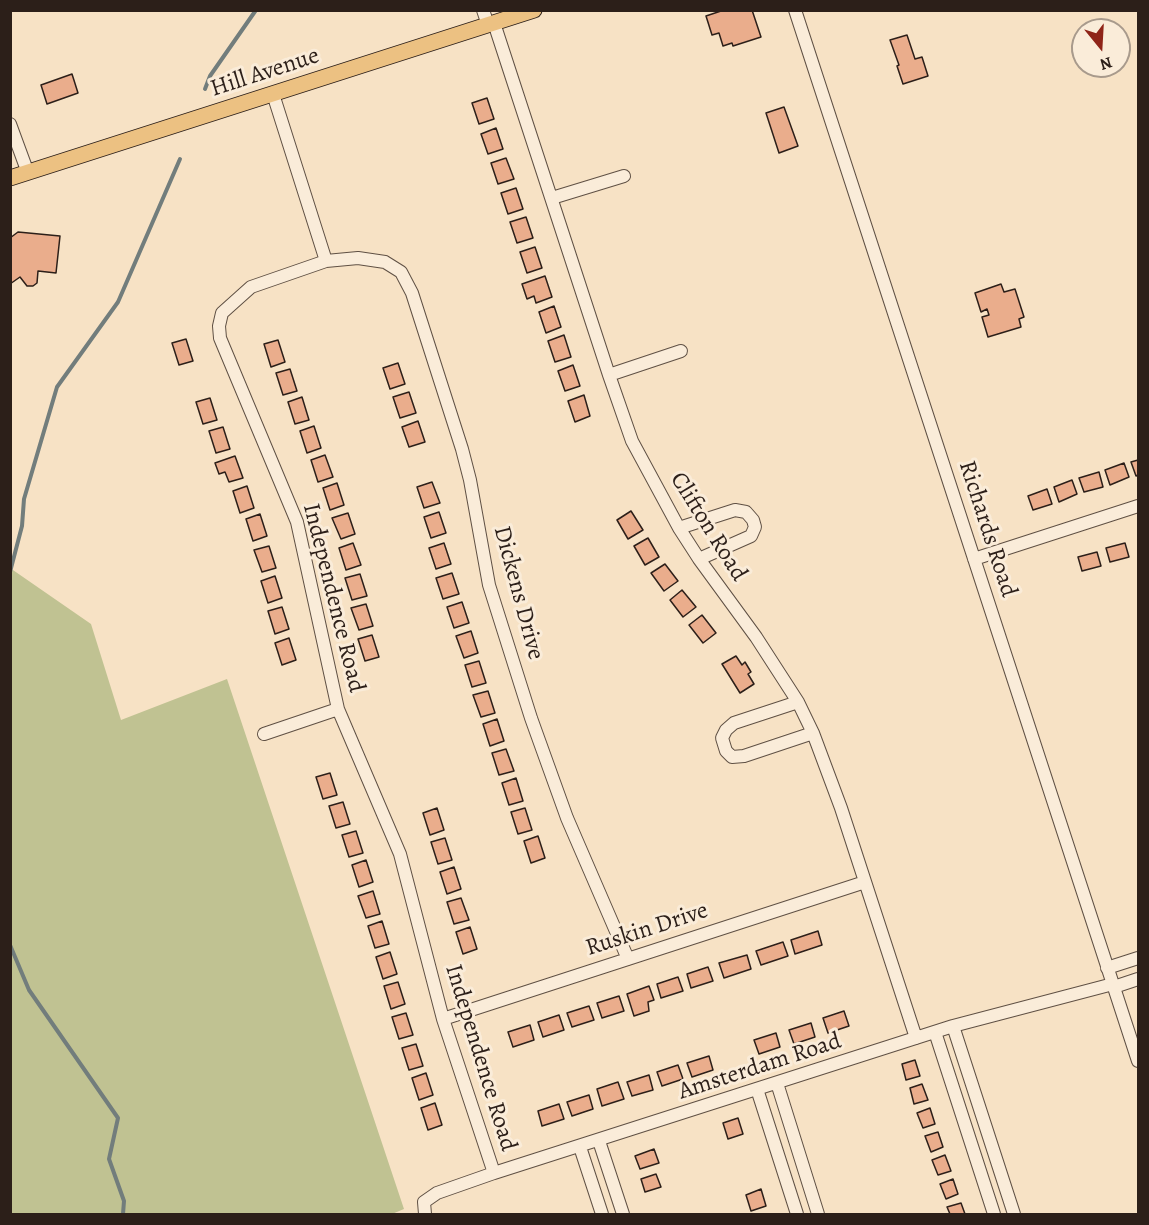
<!DOCTYPE html>
<style>
body{margin:0}
#map{position:relative;width:1149px;height:1225px;overflow:hidden;background:#f7e2c5;font-family:Alegreya,serif}
canvas{display:block}
.frame{position:absolute;inset:0;border:12px solid #2c1f19;pointer-events:none}
.north{position:absolute;left:1071px;top:18px;width:60px;height:60px;box-sizing:border-box;background:#faecd9;border:2px solid #a89a8c;border-radius:50%;rotate:162deg;font-size:16px;font-weight:700;line-height:24px;text-align:center;color:#2c1f19}
.north::after{content:'';display:block;margin:auto;width:21px;height:27px;background:#8f2418;clip-path:polygon(50% 0,100% 100%,50% 72%,0 100%)}
</style>
<div id="map">
<canvas width="1149" height="1225"></canvas>
<div class="frame"></div>
<div class="north">N</div>
</div>
<script>
const context = document.querySelector('canvas').getContext('2d');
context.lineJoin = 'round';
function fill(path, color) { context.fillStyle = color; context.fill(path, 'evenodd'); }
const poly = rows => new Path2D(rows.map(r => 'M' + r).join(''));
function trace(path, color, width, dash) { context.strokeStyle = color; context.lineWidth = width; context.lineCap = dash ? 'butt' : 'round'; context.setLineDash(dash || []); context.stroke(path); }
function drawText(font, color, halo, rows, align = 'center') {
  context.font = font + ' Alegreya,serif'; context.lineWidth = 6; context.setLineDash([]); context.textBaseline = 'middle'; context.strokeStyle = halo; context.fillStyle = color; for (const [text, x, y, turn = 0] of rows) {
    context.save(); context.translate(x, y); context.rotate((+turn || 0) * Math.PI / 180); context.textAlign = isNaN(turn) ? turn : align; if (halo) context.strokeText(text, 0, 0); context.fillText(text, 0, 0); context.restore();
  }
}
const green = poly([
 [10,568,91,624,121,720,227,679,404,1209,392,1214,11,1214]
]);
const stream = poly([
 [205,89,210,76,256,10],
 [10,572,22,526,24,499,57,387,118,302,180,159],
 [10,945,29,990,118,1118,109,1159,124,1201,123,1214]
]);
const building = poly([
 [752,10,761,37,733,46,732,43,723,46,719,33,712,35,706,16,724,10,752,10],
 [907,35,915,59,922,57,928,76,903,84,897,66,899,65,890,40,907,35],
 [72,74,78,93,47,104,41,85,72,74],
 [487,98,494,119,479,124,472,103,487,98],
 [784,107,798,146,779,153,766,113,784,107],
 [496,128,503,149,488,154,481,134,496,128],
 [506,158,514,179,498,184,491,163,506,158],
 [516,188,523,209,508,214,501,193,516,188],
 [526,217,533,238,517,243,510,222,526,217],
 [18,232,60,236,56,273,38,271,37,283,33,286,27,286,20,277,10,284,10,238,18,232],
 [535,247,542,268,527,273,520,252,535,247],
 [545,276,552,297,536,303,534,296,527,299,522,284,545,276],
 [1001,284,1004,292,1015,289,1024,317,1019,319,1021,327,988,337,982,317,989,315,987,309,981,312,975,293,1001,284],
 [554,306,561,327,546,333,539,312,554,306],
 [564,335,571,357,555,362,548,341,564,335],
 [186,339,193,361,179,365,172,343,186,339],
 [278,340,285,362,271,367,264,344,278,340],
 [398,363,405,384,390,389,383,368,398,363],
 [573,365,580,386,565,391,558,371,573,365],
 [290,369,297,391,283,395,276,373,290,369],
 [409,392,416,413,400,418,393,397,409,392],
 [584,395,590,416,575,422,568,401,584,395],
 [302,397,309,420,295,424,288,402,302,397],
 [210,398,217,420,203,424,196,402,210,398],
 [418,421,425,442,409,447,402,427,418,421],
 [314,426,321,448,307,453,300,431,314,426],
 [223,427,230,449,216,453,209,431,223,427],
 [325,455,333,477,318,482,311,460,325,455],
 [235,456,243,478,229,482,225,472,219,474,215,463,235,456],
 [1138,460,1138,475,1136,476,1131,462,1138,460],
 [1124,463,1129,477,1110,485,1105,470,1124,463],
 [1099,472,1103,487,1084,492,1079,478,1099,472],
 [1072,480,1077,494,1059,502,1054,487,1072,480],
 [432,482,440,503,424,508,417,487,432,482],
 [337,483,344,505,330,510,323,488,337,483],
 [247,486,254,508,240,513,233,491,247,486],
 [1047,489,1052,504,1033,510,1028,496,1047,489],
 [631,511,643,530,628,539,617,520,631,511],
 [439,512,446,533,431,538,424,517,439,512],
 [348,513,355,534,341,539,332,518,348,513],
 [260,514,267,536,253,541,246,519,260,514],
 [648,538,659,557,645,565,634,546,648,538],
 [353,543,361,565,346,570,339,548,353,543],
 [444,543,451,564,436,569,429,548,444,543],
 [1125,543,1129,557,1110,562,1106,548,1125,543],
 [269,546,276,568,262,572,254,550,269,546],
 [1097,552,1101,566,1082,571,1078,557,1097,552],
 [665,564,678,581,664,591,651,573,665,564],
 [452,573,459,594,443,599,436,578,452,573],
 [360,574,367,596,352,600,345,578,360,574],
 [275,576,282,598,268,603,261,581,275,576],
 [682,590,696,607,683,617,670,600,682,590],
 [462,602,469,623,454,628,447,607,462,602],
 [366,604,373,626,359,630,351,608,366,604],
 [282,607,289,629,275,634,268,611,282,607],
 [702,615,716,633,703,643,689,625,702,615],
 [471,631,478,653,464,658,456,636,471,631],
 [372,635,379,657,365,661,358,639,372,635],
 [289,638,296,660,282,665,275,643,289,638],
 [736,656,742,665,745,662,751,672,748,674,754,684,740,693,722,664,736,656],
 [479,661,486,683,472,687,465,665,479,661],
 [488,691,495,713,481,717,473,695,488,691],
 [497,719,504,741,490,746,483,724,497,719],
 [506,749,514,771,499,775,492,753,506,749],
 [330,773,337,795,323,799,316,777,330,773],
 [516,778,523,801,509,805,502,783,516,778],
 [343,802,350,824,336,828,329,806,343,802],
 [437,808,444,830,430,835,423,813,437,808],
 [525,808,532,830,518,834,511,812,525,808],
 [356,831,363,853,349,857,342,835,356,831],
 [538,836,545,858,531,863,524,841,538,836],
 [445,838,452,860,438,864,431,842,445,838],
 [366,860,373,882,359,887,352,865,366,860],
 [454,867,461,889,447,894,440,872,454,867],
 [373,891,380,914,366,918,358,896,373,891],
 [461,898,469,920,454,924,447,902,461,898],
 [382,921,389,944,375,948,368,926,382,921],
 [470,927,477,949,463,954,456,932,470,927],
 [818,931,822,945,795,954,791,940,818,931],
 [783,942,788,956,761,965,756,951,783,942],
 [390,952,397,974,383,979,376,957,390,952],
 [747,955,751,969,724,978,719,963,747,955],
 [708,967,713,981,691,988,687,974,708,967],
 [678,977,683,991,661,998,657,984,678,977],
 [398,982,405,1004,391,1009,384,986,398,982],
 [649,986,654,1000,648,1002,649,1011,634,1016,627,994,649,986],
 [619,996,624,1011,602,1018,597,1003,619,996],
 [589,1006,594,1020,572,1027,567,1013,589,1006],
 [844,1011,849,1026,828,1033,823,1018,844,1011],
 [406,1013,413,1035,399,1039,392,1017,406,1013],
 [559,1015,564,1030,543,1037,538,1022,559,1015],
 [811,1023,815,1037,794,1044,789,1030,811,1023],
 [530,1025,534,1040,513,1047,508,1032,530,1025],
 [776,1033,780,1047,759,1054,754,1040,776,1033],
 [416,1044,423,1066,409,1070,402,1048,416,1044],
 [709,1056,713,1070,692,1077,687,1063,709,1056],
 [915,1060,920,1076,906,1080,902,1064,915,1060],
 [678,1065,683,1079,662,1086,657,1072,678,1065],
 [426,1073,433,1095,419,1100,412,1078,426,1073],
 [649,1075,653,1090,632,1096,627,1082,649,1075],
 [618,1082,624,1099,602,1106,597,1089,618,1082],
 [922,1084,928,1100,914,1104,910,1088,922,1084],
 [589,1095,593,1109,572,1116,567,1102,589,1095],
 [435,1103,442,1125,428,1130,421,1108,435,1103],
 [559,1104,564,1119,542,1126,538,1111,559,1104],
 [930,1108,935,1124,923,1128,917,1113,930,1108],
 [738,1118,743,1134,728,1139,723,1123,738,1118],
 [938,1132,943,1147,931,1152,925,1136,938,1132],
 [654,1149,659,1163,640,1169,635,1156,654,1149],
 [945,1155,951,1171,938,1175,932,1160,945,1155],
 [656,1174,661,1187,645,1192,641,1179,656,1174],
 [953,1179,958,1194,946,1199,940,1184,953,1179],
 [761,1189,766,1206,751,1211,746,1195,761,1189],
 [961,1203,965,1214,950,1214,947,1207,961,1203]
]);
const minor = poly([
 [483,10,488,25],
 [795,10,1138,1061],
 [494,23,609,375,632,441,679,528,699,559,756,637,798,702,813,733,841,808,916,1038],
 [273,94,326,261],
 [10,124,28,173],
 [552,198,624,176],
 [609,375,681,351],
 [679,528,735,510,746,512,753,520,755,527,751,536,699,559],
 [974,559,1138,506],
 [798,702,734,723,726,730,722,738,726,751,732,757,744,756,813,733],
 [264,734,338,709],
 [1107,968,1138,958],
 [1114,987,1138,979],
 [443,1019,865,882],
 [953,1026,1014,1214],
 [935,1032,994,1214],
 [777,1083,818,1214],
 [757,1089,797,1214],
 [599,1141,623,1214],
 [580,1147,602,1214],
 [494,1173,443,1019,400,854,338,709,297,522,220,338,219,326,222,313,251,287,326,261,358,258,385,262,401,272,412,293,462,449,470,480,489,585,531,718,567,818,628,959],
 [425,1214,424,1202,437,1193,494,1173,953,1026,1113,984]
]);
const major = poly([
 [10,178,534,10]
]);
const streetNames = [
 ["Hill Avenue",265,73,-18],
 ["Clifton Road",708,527,58],
 ["Richards Road",987,529,72],
 ["Dickens Drive",518,593,75],
 ["Independence Road",333,598,76],
 ["Ruskin Drive",647,930,-18],
 ["Independence Road",480,1058,73],
 ["Amsterdam Road",760,1067,-18]
];
fill(green, '#c0c292');
trace(stream, '#727d7c', 4);
fill(building, '#eaad8c');
trace(building, '#2c1f19', 1.5);
trace(minor, '#5f5044', 14);
trace(major, '#2c1f19', 17);
trace(minor, '#faecd9', 12);
trace(major, '#ecc182', 15);
drawText('24px', '#2c1f19', '#faecd9', streetNames);
</script>
